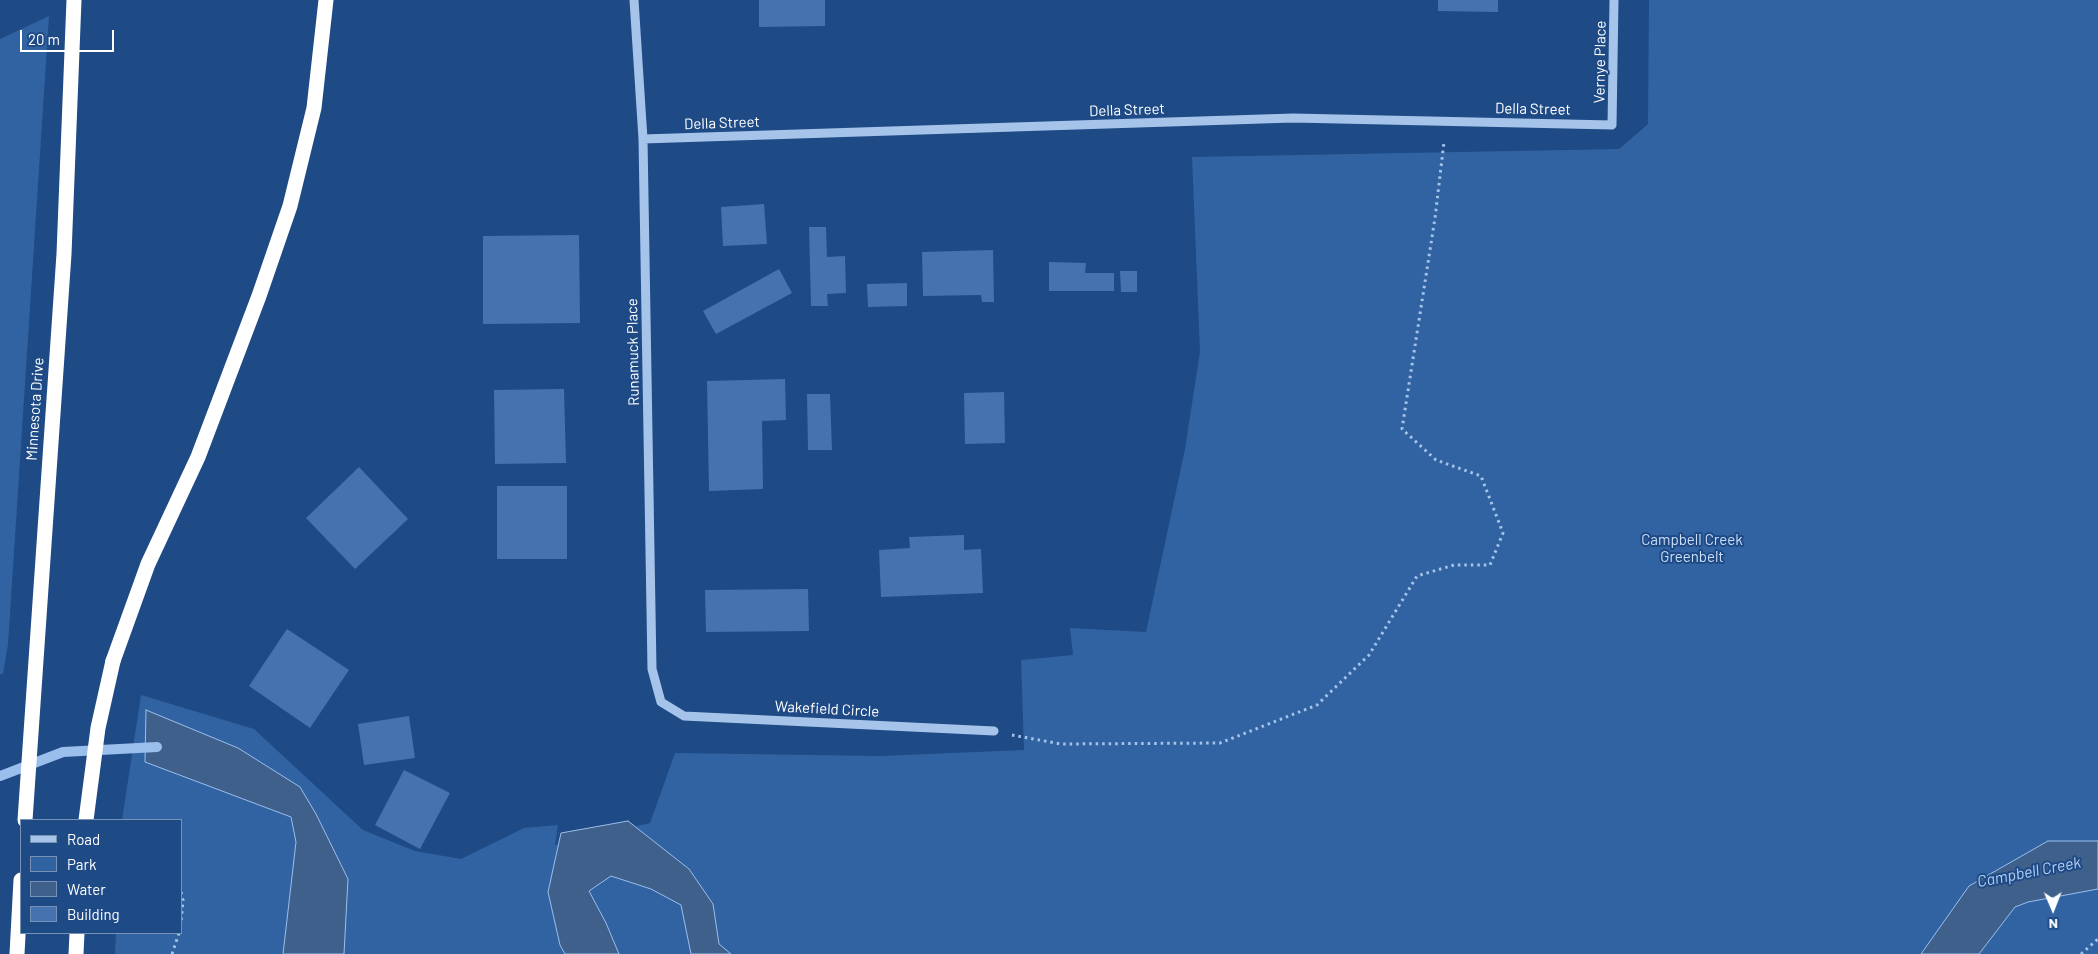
<!DOCTYPE html>
<style>
body{margin:0}
#map{position:relative;width:2098px;height:954px;overflow:hidden;background:#1e4a86;font-family:Barlow,sans-serif}
canvas{display:block}
.legend{position:absolute;left:20px;top:819px;width:162px;height:115px;box-sizing:border-box;background:#1e4a86;border:1px solid #7892b6;margin:0;padding:6px 9px;list-style:none;font-size:15px;color:#fff}
.legend li{display:flex;align-items:center;gap:10px;height:25px}
.legend b{width:25px;border:1px solid #7892b6}
.north{position:absolute;left:2028px;top:884px;width:50px;height:50px;-webkit-text-stroke:4px #1e4a86;paint-order:stroke;rotate:179deg;font-size:14px;font-weight:700;line-height:20px;text-align:center;color:#fff}
.north::after{content:'';display:block;margin:auto;width:18px;height:22px;background:#fff;clip-path:polygon(50% 0,100% 100%,50% 72%,0 100%)}
.scale{position:absolute;left:20px;top:30px;width:94px;height:22px;box-sizing:border-box;border:2px solid #fff;border-top:0;padding-left:6px;font-size:15px;line-height:18px;white-space:nowrap;color:#fff;-webkit-text-stroke:4px #1e4a86;paint-order:stroke}
</style>
<div id="map">
<canvas width="2098" height="954"></canvas>
<ul class="legend">
<li><b style="height:6px;background:#a6c4ea"></b>Road</li>
<li><b style="height:14px;background:#3163a3"></b>Park</li>
<li><b style="height:14px;background:#40608c"></b>Water</li>
<li><b style="height:14px;background:#4673af"></b>Building</li>
</ul>
<div class="north">N</div>
<div class="scale">20 m</div>
</div>
<script>
const context = document.querySelector('canvas').getContext('2d');
context.lineJoin = 'round';
function fill(path, color) { context.fillStyle = color; context.fill(path, 'evenodd'); }
const poly = rows => new Path2D(rows.map(r => 'M' + r).join(''));
function trace(path, color, width, dash) { context.strokeStyle = color; context.lineWidth = width; context.lineCap = dash ? 'butt' : 'round'; context.setLineDash(dash || []); context.stroke(path); }
function drawText(font, color, halo, rows, align = 'center') {
  context.font = font + ' Barlow,sans-serif'; context.lineWidth = 4; context.setLineDash([]); context.textBaseline = 'middle'; context.strokeStyle = halo; context.fillStyle = color; for (const [text, x, y, turn = 0] of rows) {
    context.save(); context.translate(x, y); context.rotate((+turn || 0) * Math.PI / 180); context.textAlign = isNaN(turn) ? turn : align; if (halo) context.strokeText(text, 0, 0); context.fillText(text, 0, 0); context.restore();
  }
}
const green = poly([
 [1649,0,2098,0,2098,954,115,954,116,933,181,933,181,820,122,820,141,695,254,729,363,830,415,851,461,859,524,828,558,825,555,845,650,823,675,753,880,756,1024,750,1021,660,1073,655,1070,628,1146,632,1185,449,1200,352,1192,157,1619,149,1648,124],
 [49,16,8,644,3,674,0,674,0,39]
]);
const water = poly([
 [146,710,238,748,300,787,316,814,348,879,344,954,283,954,296,842,291,817,145,762,146,710],
 [628,821,689,869,713,904,719,944,731,954,691,954,681,905,651,889,611,876,589,891,606,923,619,954,565,954,560,945,548,892,561,833,628,821],
 [2048,841,2098,841,2098,889,2028,902,2015,907,1979,954,1921,954,1969,886,2048,841]
]);
const stream = poly([
 [0,776,63,752,157,747]
]);
const building = poly([
 [759,0,825,0,825,26,759,27],
 [1438,0,1498,0,1498,12,1438,11],
 [764,204,767,244,723,246,721,207],
 [809,227,826,227,827,257,845,256,846,293,827,294,828,306,811,306],
 [579,235,580,323,483,324,483,236],
 [993,250,994,302,982,302,981,295,923,296,922,252],
 [1049,262,1086,263,1085,273,1114,273,1114,291,1049,291],
 [779,269,792,293,716,334,703,311],
 [1120,271,1137,271,1137,292,1121,292],
 [907,283,907,306,868,307,867,284],
 [785,379,786,420,762,421,763,489,709,491,707,381],
 [564,389,566,463,495,464,494,390],
 [1004,392,1005,443,965,444,964,393],
 [807,394,830,394,832,450,808,450],
 [359,467,408,519,355,569,306,518],
 [497,486,567,486,567,559,497,559],
 [964,535,964,550,981,549,983,593,881,597,879,550,910,548,909,537],
 [808,589,809,631,706,632,705,590],
 [287,629,349,670,310,728,249,686],
 [409,716,415,758,364,765,358,724],
 [404,770,450,793,420,849,375,825]
]);
const path = poly([
 [1012,735,1061,744,1220,743,1317,705,1369,655,1417,576,1454,565,1490,565,1503,533,1481,476,1436,460,1402,429,1435,218,1444,142],
 [181,892,183,900,181,923],
 [172,954,179,933],
 [2081,954,2098,939]
]);
const minor = poly([
 [634,0,643,139,652,669,661,702,684,716,994,731],
 [643,139,1293,118,1612,125,1614,0]
]);
const highway = poly([
 [113,661,148,564,198,457,259,296,290,206,314,108,326,0],
 [25,820,64,254,74,0],
 [17,954,21,880],
 [76,954,77,933]
]);
const highwayBridge = poly([
 [86,820,98,728,113,661]
]);
const streetNames = [
 ["Vernye Place",1600,62,-89],
 ["Della Street",1533,109,1],
 ["Della Street",1127,110,-2],
 ["Della Street",722,123,-2],
 ["Runamuck Place",633,352,-91],
 ["Minnesota Drive",35,409,-86],
 ["Wakefield Circle",827,709,3]
];
const parkNames = [
 ["Campbell Creek",1692,540],
 ["Greenbelt",1692,557]
];
const waterNames = [
 ["Campbell Creek",2029,872,-11]
];
fill(green, '#3163a3');
fill(water, '#40608c');
trace(water, '#9abfec', 1);
trace(stream, '#9abfec', 10);
fill(building, '#4673af');
trace(path, '#a6c4ea', 3, [2.5, 4]);
trace(minor, '#a6c4ea', 9);
trace(highway, '#fff', 15);
trace(highwayBridge, '#fff', 15);
drawText('15px', '#fff', '#1e4a86', streetNames);
drawText('15px', '#cbdff8', '#1e4a86', parkNames);
drawText('italic 16px', '#b2cef2', '#1e4a86', waterNames);
</script>
